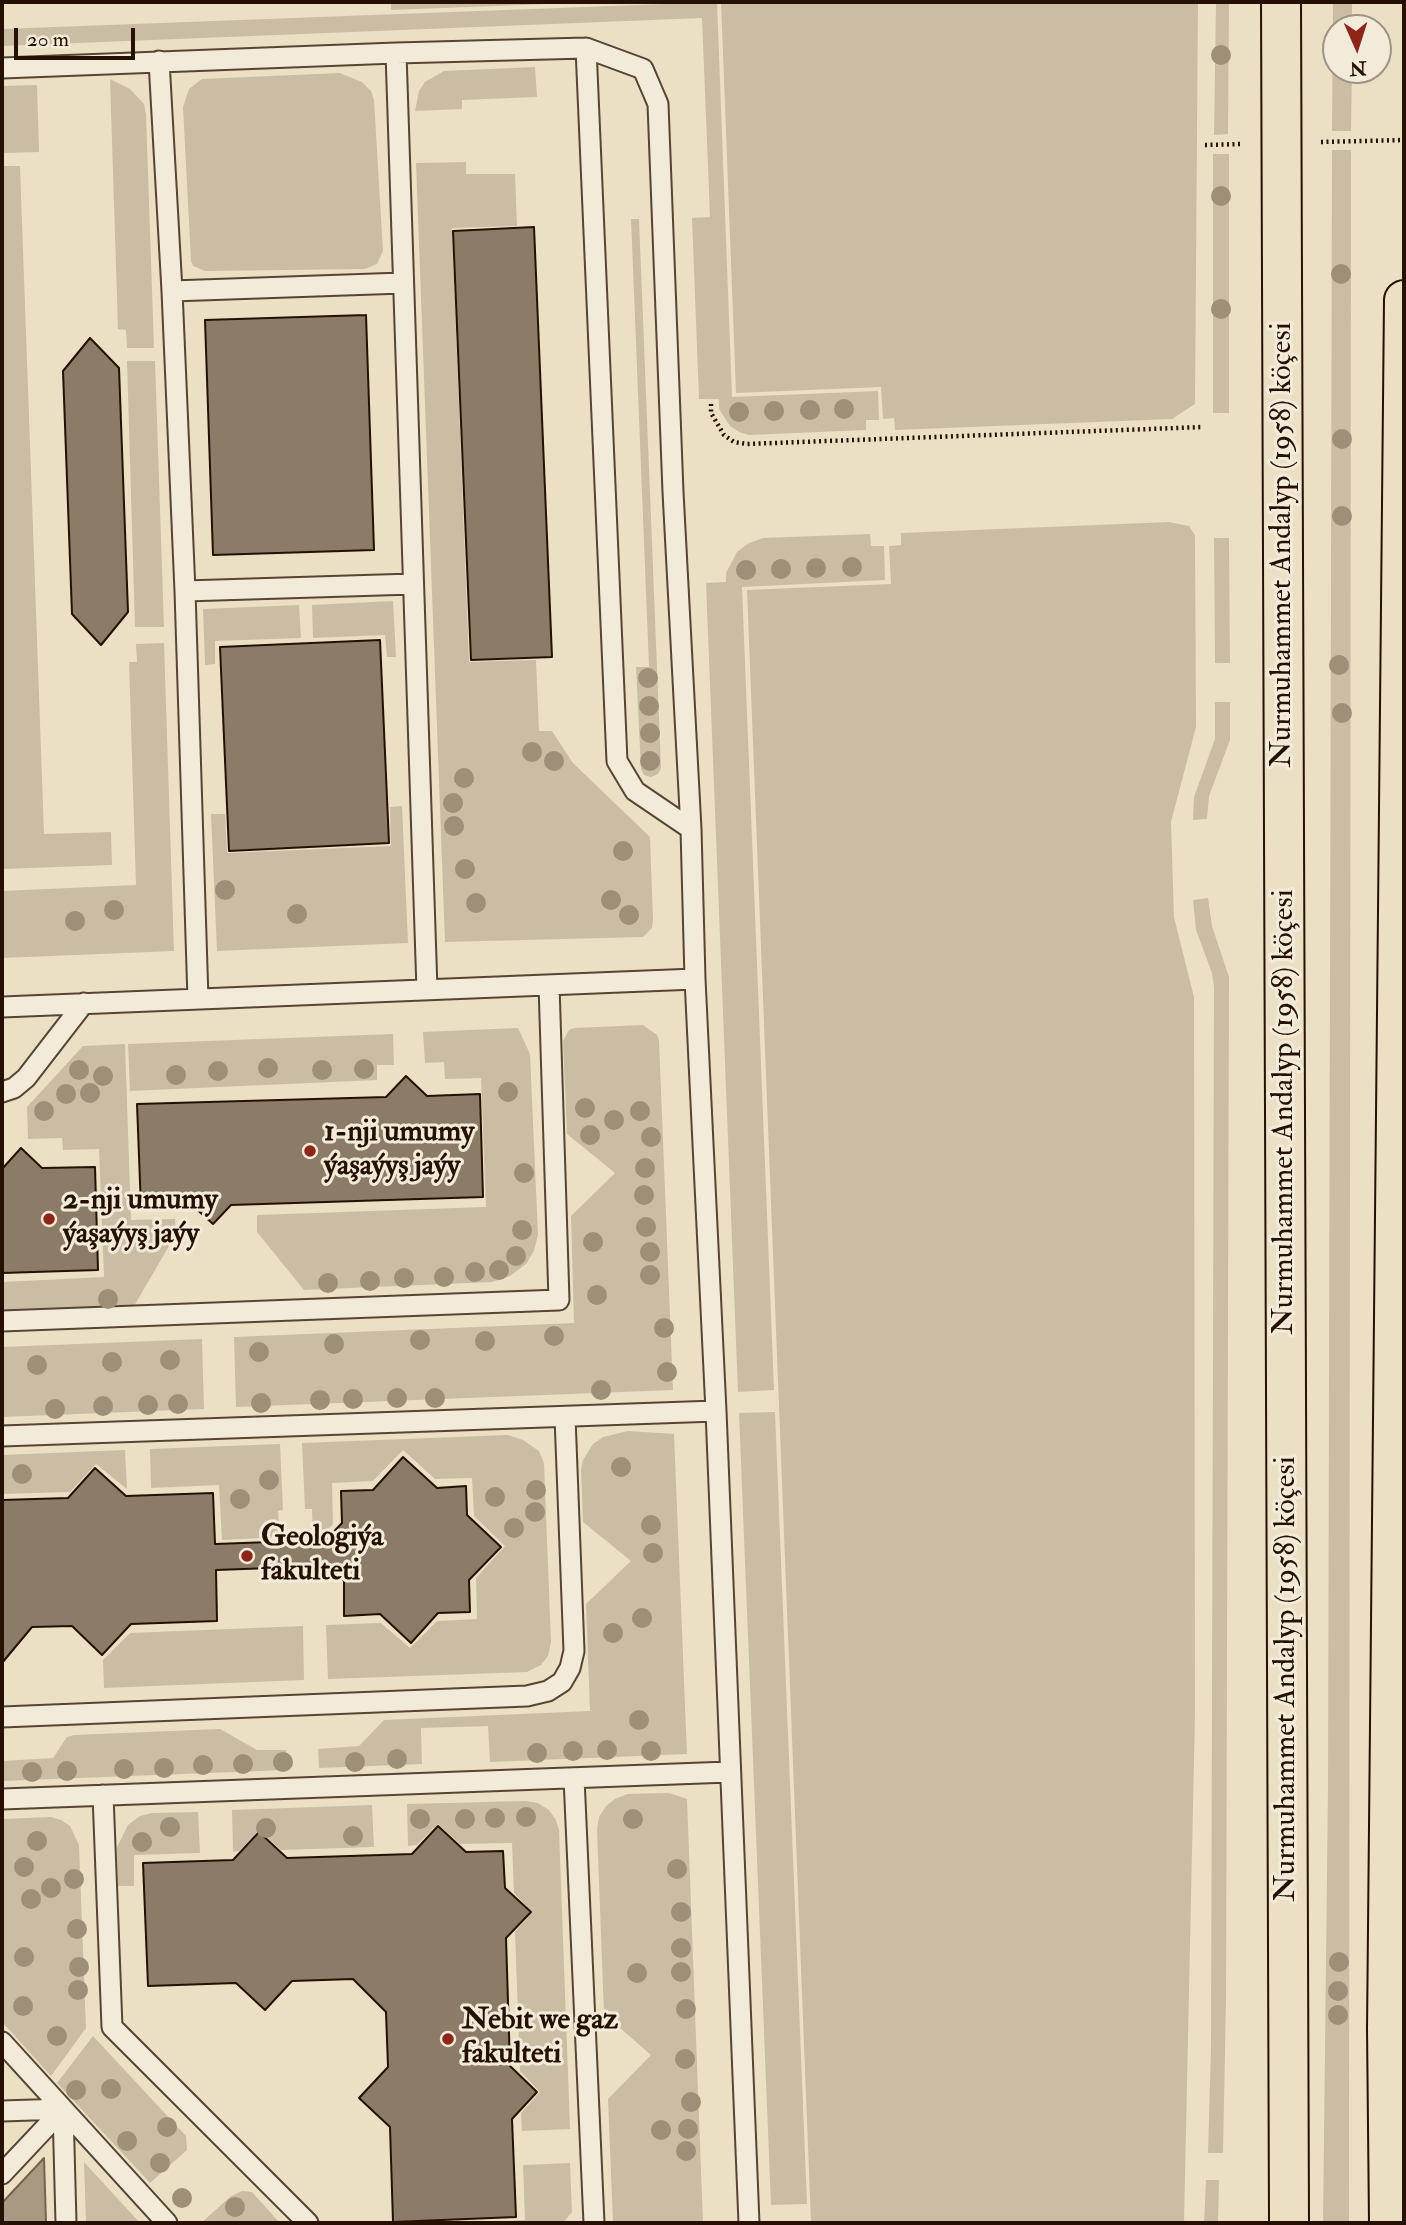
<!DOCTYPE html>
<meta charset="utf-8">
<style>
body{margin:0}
#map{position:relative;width:1406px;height:2225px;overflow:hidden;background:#ece0c4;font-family:"IM FELL Double Pica",serif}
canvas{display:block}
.frame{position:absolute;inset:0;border:4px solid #251003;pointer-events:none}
.north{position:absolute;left:1322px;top:14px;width:70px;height:70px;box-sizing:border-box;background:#f3ebd9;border:2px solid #a19383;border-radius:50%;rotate:177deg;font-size:19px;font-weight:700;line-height:28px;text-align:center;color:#251003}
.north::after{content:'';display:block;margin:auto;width:24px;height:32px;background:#8f2418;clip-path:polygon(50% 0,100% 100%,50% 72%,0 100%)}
.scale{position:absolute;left:14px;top:28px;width:121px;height:32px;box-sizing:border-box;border:4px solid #251003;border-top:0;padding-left:9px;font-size:21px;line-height:24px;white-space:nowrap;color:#251003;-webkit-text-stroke:5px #f3ebd9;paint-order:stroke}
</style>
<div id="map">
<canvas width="1406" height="2225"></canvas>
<div class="frame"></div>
<div class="north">N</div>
<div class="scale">20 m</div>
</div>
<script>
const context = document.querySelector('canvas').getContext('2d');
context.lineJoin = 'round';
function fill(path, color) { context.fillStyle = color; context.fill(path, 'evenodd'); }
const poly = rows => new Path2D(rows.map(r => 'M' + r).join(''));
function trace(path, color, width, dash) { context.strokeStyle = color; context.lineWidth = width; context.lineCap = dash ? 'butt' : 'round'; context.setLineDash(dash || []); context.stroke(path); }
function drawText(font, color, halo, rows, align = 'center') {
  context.font = font + ' "IM FELL Double Pica",serif'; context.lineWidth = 6; context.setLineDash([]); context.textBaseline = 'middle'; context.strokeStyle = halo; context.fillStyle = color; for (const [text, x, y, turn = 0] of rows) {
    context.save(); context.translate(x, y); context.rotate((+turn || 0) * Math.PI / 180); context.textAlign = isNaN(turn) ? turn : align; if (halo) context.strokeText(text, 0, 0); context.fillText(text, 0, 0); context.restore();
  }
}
const green = poly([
 [391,2,599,2,391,10],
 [717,2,732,397,878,391,879,420,866,420,866,430,749,435,739,432,730,426,719,409,719,399,699,399,692,218,710,217,702,18,2,46,2,29],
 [721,2,1198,2,1195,404,1172,419,895,430,894,418,883,419,881,387,736,393],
 [1216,2,1229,2,1228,134,1214,135],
 [1333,2,1352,2,1352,28,1336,28,1336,70,1352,70,1351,131,1332,131],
 [535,67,537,97,462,100,462,109,415,111,419,91,425,82,444,71],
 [340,73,362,82,371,91,374,100,383,251,377,264,365,269,205,271,193,266,191,261,183,107,189,89,202,79],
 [110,79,130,89,144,104,146,115,154,348,127,348,126,330,118,329],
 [37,85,39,152,2,153,2,86],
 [1332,150,1351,150,1349,2223,1323,2223,1328,1786],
 [1213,154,1229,154,1229,413,1213,413],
 [466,162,466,174,515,174,517,226,452,228,469,662,536,660,539,731,552,731,573,763,650,837,653,920,652,928,643,937,445,942,416,163],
 [2,166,20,166,44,834,111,832,112,865,2,869],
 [631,219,639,219,661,768,658,774,651,777,644,775,641,769,636,667,649,667],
 [127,361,155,361,164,627,135,627],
 [1169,522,1189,526,1195,535,1196,727,1171,822,1174,917,1194,997,1195,1713,1184,2223,811,2223,747,590,891,584,889,546,901,545,901,533],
 [870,534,871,546,884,546,885,580,742,587,774,1390,738,1392,706,583,726,582,726,573,737,552,749,543,763,538],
 [1214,538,1229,538,1230,663,1215,663],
 [393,601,396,657,387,657,385,635,313,638,312,605],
 [299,605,301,638,215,641,215,664,205,665,203,609],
 [164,643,174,951,2,958,2,891,136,885,129,662,137,662,136,644],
 [1215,702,1230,702,1230,740,1209,796,1207,819,1193,820,1194,797,1215,739],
 [402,806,408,943,217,951,211,814,225,814,227,853,391,846,390,807],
 [1208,898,1212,926,1229,977,1226,1999,1223,2153,1208,2153,1211,2047,1214,987,1212,973,1196,930,1193,900],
 [643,1025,657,1035,659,1040,673,1390,236,1407,234,1337,574,1323,571,1216,615,1173,567,1134,563,1041,569,1030,574,1028],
 [518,1028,530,1054,538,1235,534,1251,526,1264,510,1276,492,1282,304,1290,257,1232,257,1215,486,1207,481,1078,445,1079,444,1062,425,1063,423,1032],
 [393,1034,394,1065,377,1065,377,1080,130,1091,128,1044],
 [125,1044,131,1220,175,1219,176,1234,134,1306,2,1312,2,1282,104,1277,99,1149,63,1150,62,1138,28,1139,27,1107,83,1046],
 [202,1339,204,1409,2,1417,2,1347],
 [775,1412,807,2204,771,2205,739,1413],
 [628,1431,674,1434,687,1754,490,1762,488,1726,421,1728,422,1764,319,1768,318,1749,359,1746,384,1720,590,1711,586,1604,631,1561,583,1522,581,1470,583,1460,593,1444,603,1437],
 [508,1435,523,1440,539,1451,544,1463,551,1642,548,1656,541,1665,527,1672,328,1679,326,1625,381,1623,410,1648,437,1621,477,1619,476,1578,505,1546,474,1516,472,1478,435,1479,403,1450,373,1481,332,1483,333,1524,321,1536,313,1536,312,1509,305,1509,302,1443],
 [280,1444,283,1510,278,1511,280,1537,222,1540,219,1485,151,1488,150,1449],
 [125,1450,127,1489,96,1464,70,1492,2,1494,2,1455],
 [303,1626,304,1680,104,1688,103,1660,130,1633],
 [220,1729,257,1750,286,1750,286,1770,2,1781,2,1761,53,1758,67,1737,74,1735],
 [669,1793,687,1799,703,2223,613,2223,608,2099,651,2055,604,2014,597,1829,599,1817,606,1806,615,1799,627,1794],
 [525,1801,538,1803,549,1810,556,1820,559,1830,570,2129,522,2131,521,2113,540,2092,520,2071,515,1932,532,1912,514,1893,512,1843,460,1844,438,1824,417,1845,408,1846,407,1804],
 [372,1805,374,1847,281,1850,259,1830,239,1851,233,1852,232,1810],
 [198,1812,200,1853,134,1855,134,1886,118,1886,117,1847,128,1825,140,1816,152,1813],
 [51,1817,61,1820,70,1826,79,1845,86,2028,51,2076,2,2022,2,1819],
 [93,2036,186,2136,187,2150,150,2183,57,2083],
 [84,2162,140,2223,86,2223],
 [570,2163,572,2212,563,2223,507,2223,507,2221,525,2220,523,2165],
 [1206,2180,1219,2180,1218,2223,1204,2223],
 [242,2191,252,2192,280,2223,201,2223,230,2197]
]);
const water = poly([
 [44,2158,46,2223,2,2223,2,2203,44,2158]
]);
const building = poly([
 [534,227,552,657,471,660,453,231,534,227],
 [366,315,374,550,213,555,205,320,366,315],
 [90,338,119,368,128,612,101,645,72,614,63,371,90,338],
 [380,640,389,843,229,851,220,647,380,640],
 [406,1076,427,1096,480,1094,483,1197,231,1205,213,1224,193,1206,141,1208,137,1104,386,1097,406,1076],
 [21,1148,42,1168,95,1167,98,1270,2,1273,2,1169,21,1148],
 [403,1457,437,1488,466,1486,467,1515,501,1547,469,1580,470,1612,438,1613,411,1643,380,1614,344,1616,344,1581,327,1566,216,1570,217,1621,131,1624,102,1655,72,1626,32,1627,2,1663,2,1500,68,1498,95,1468,126,1496,213,1493,215,1544,326,1540,342,1523,341,1491,373,1490,403,1457],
 [438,1826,466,1852,503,1851,505,1888,531,1912,506,1938,510,2066,537,2092,512,2119,516,2217,393,2222,390,2127,359,2098,388,2067,386,2012,353,1979,292,1981,265,2010,236,1983,148,1986,143,1863,233,1860,259,1832,287,1858,412,1854,438,1826]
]);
const path = poly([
 [1321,142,1404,140],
 [1205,145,1242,144],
 [711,404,711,413,724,435,734,442,747,444,1203,427]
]);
const service = poly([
 [586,48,617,761,635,791,691,829],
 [396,53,427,990],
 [159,61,172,291,185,591,198,999],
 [2,68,396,53,586,48,643,69,658,104,673,492,691,829,695,979,716,1411,749,2223],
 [172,291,403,283],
 [185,591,413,584],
 [2,1007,695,979],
 [2,1092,14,1088,26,1078,84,1003],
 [2,1321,559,1300,549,985],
 [2,1436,716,1411],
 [2,1717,527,1696,548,1691,562,1682,570,1668,574,1651,565,1417],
 [574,1778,594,2223],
 [103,1795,112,2027,308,2223],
 [2,1799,729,1772],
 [2,2042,167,2223],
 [63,2109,66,2223],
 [2,2111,63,2109],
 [2,2174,63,2109]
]);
const primary = poly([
 [1281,2,1289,2223],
 [1389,2223,1387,2028,1404,300]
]);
const trees = [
 [1221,55],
 [1221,196],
 [1341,274],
 [1221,309],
 [844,409],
 [810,410],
 [774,411],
 [739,412],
 [1342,439],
 [1342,516],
 [852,567],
 [816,568],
 [781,569],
 [746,570],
 [1339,665],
 [648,678],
 [649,706],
 [1342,713],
 [650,733],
 [532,752],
 [554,761],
 [650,761],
 [464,778],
 [453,803],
 [454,826],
 [623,851],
 [465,869],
 [225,890],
 [611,900],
 [476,903],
 [114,910],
 [297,914],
 [629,915],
 [75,921],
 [268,1068],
 [364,1069],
 [79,1070],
 [322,1070],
 [218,1071],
 [176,1075],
 [103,1076],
 [508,1092],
 [90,1093],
 [66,1094],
 [585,1108],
 [44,1111],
 [640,1111],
 [614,1120],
 [590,1135],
 [651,1137],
 [645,1168],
 [524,1173],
 [644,1195],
 [646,1227],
 [522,1230],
 [593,1242],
 [650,1252],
 [516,1256],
 [499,1270],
 [475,1272],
 [650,1275],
 [444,1277],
 [404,1278],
 [370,1281],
 [328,1283],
 [597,1295],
 [108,1299],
 [664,1328],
 [554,1336],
 [420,1340],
 [485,1341],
 [334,1344],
 [259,1352],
 [170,1360],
 [112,1362],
 [37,1365],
 [667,1372],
 [601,1390],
 [397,1398],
 [435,1398],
 [353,1399],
 [320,1400],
 [261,1403],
 [178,1404],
 [148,1405],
 [103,1406],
 [55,1409],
 [621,1467],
 [22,1474],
 [269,1480],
 [536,1490],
 [495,1497],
 [240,1499],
 [535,1512],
 [651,1525],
 [514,1528],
 [653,1553],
 [642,1618],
 [613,1633],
 [639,1720],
 [607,1750],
 [573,1751],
 [651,1751],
 [537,1753],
 [397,1759],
 [283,1762],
 [355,1762],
 [243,1764],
 [203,1765],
 [164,1768],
 [124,1769],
 [67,1771],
 [32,1772],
 [526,1817],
 [495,1818],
 [420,1819],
 [465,1819],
 [633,1819],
 [170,1827],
 [266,1828],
 [353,1836],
 [37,1841],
 [142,1842],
 [24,1867],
 [677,1869],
 [74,1879],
 [51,1888],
 [31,1899],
 [681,1912],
 [77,1929],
 [681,1948],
 [24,1957],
 [1339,1962],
 [79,1967],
 [681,1972],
 [637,1973],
 [78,1990],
 [1338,1991],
 [23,2006],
 [686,2009],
 [1338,2015],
 [57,2036],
 [685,2059],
 [111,2089],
 [76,2090],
 [691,2102],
 [167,2127],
 [688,2129],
 [661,2130],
 [127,2141],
 [686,2151],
 [160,2163],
 [182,2198],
 [235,2207]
];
const markers = [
 [310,1151,7,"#8f2418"],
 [49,1219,7,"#8f2418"],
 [247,1556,7,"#8f2418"],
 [448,2039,7,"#8f2418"]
];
const streetNames = [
 ["Nurmuhammet Andalyp (1958) köçesi",1284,545,-90],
 ["Nurmuhammet Andalyp (1958) köçesi",1286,1112,-90],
 ["Nurmuhammet Andalyp (1958) köçesi",1288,1679,-90]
];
const poiNames = [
 ["1-nji umumy",324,1134],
 ["ýaşaýyş jaýy",324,1168],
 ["2-nji umumy",63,1202],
 ["ýaşaýyş jaýy",63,1236],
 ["Geologiýa",261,1539],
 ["fakulteti",261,1573],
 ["Nebit we gaz",462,2022],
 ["fakulteti",462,2056]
];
fill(green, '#cabda3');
fill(water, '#a89982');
trace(water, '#74624f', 2);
fill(building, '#8c7c67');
trace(building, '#251003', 2);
trace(service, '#574433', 23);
trace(primary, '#251003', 42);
trace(path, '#251003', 4.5, [2, 3.5]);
trace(service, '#f3ebd9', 19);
trace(primary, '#ece0c4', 38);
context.fillStyle = '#9e8f79';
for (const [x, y] of trees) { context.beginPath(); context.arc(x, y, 10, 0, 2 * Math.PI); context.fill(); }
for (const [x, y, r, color] of markers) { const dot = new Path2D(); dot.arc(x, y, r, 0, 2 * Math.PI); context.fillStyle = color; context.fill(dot); trace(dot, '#f3ebd9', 2.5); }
drawText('30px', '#251003', '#f3ebd9', streetNames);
drawText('bold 30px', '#251003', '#f3ebd9', poiNames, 'left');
</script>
